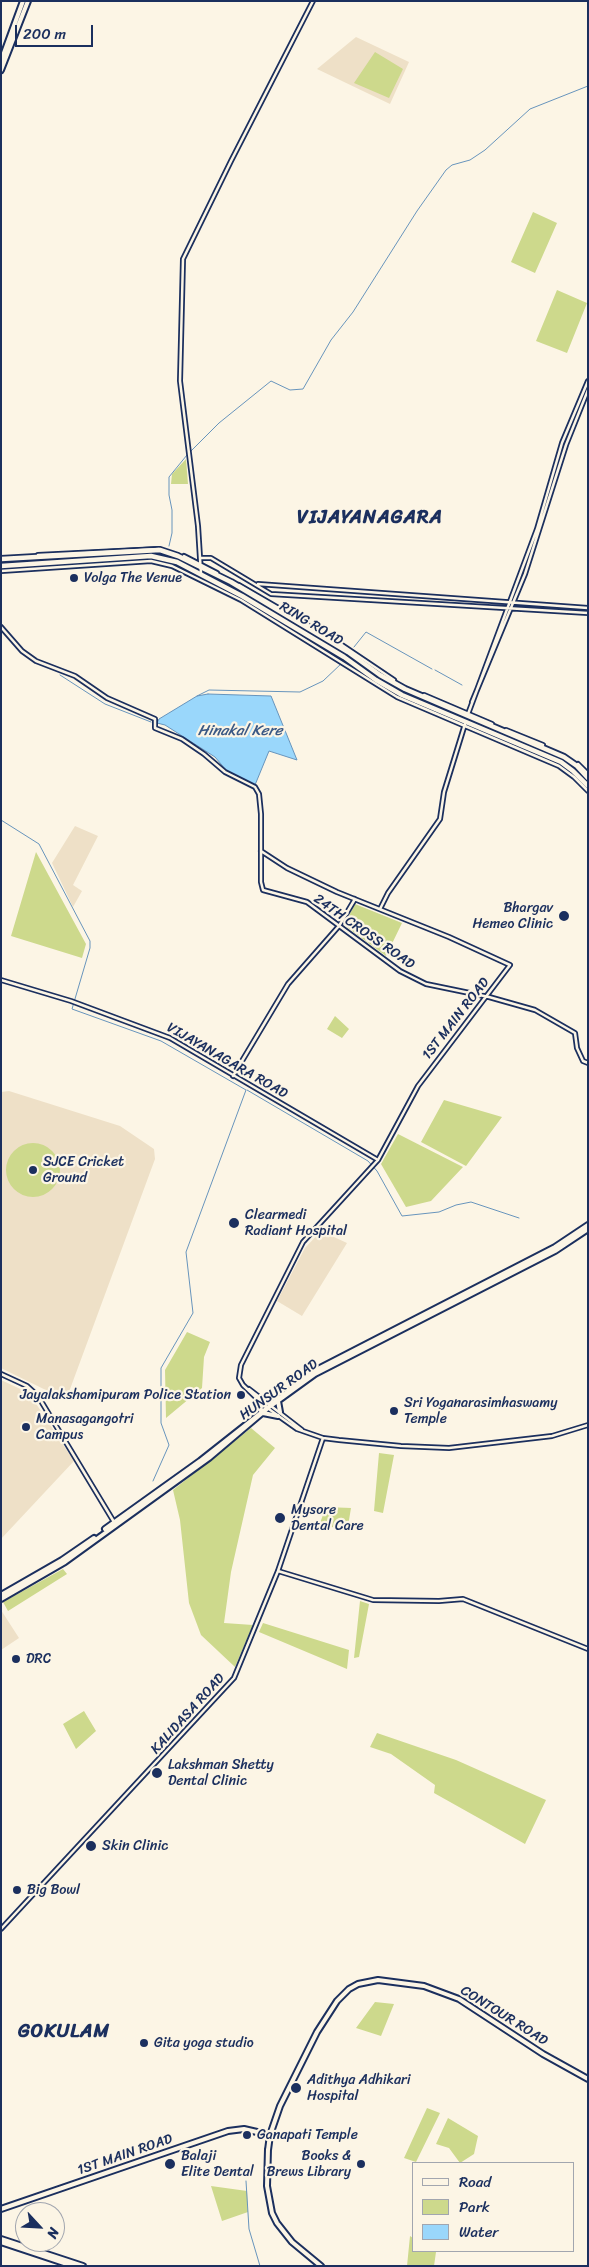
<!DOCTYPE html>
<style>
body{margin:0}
#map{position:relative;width:589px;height:2267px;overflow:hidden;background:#fcf5e5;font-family:Sriracha,sans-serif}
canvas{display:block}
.frame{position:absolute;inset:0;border:2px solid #1b2f5e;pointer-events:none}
.legend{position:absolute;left:412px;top:2162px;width:162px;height:90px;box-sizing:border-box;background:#fcf5e5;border:1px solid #a2a6af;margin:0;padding:6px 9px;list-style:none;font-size:15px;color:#1b2f5e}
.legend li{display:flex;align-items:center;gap:10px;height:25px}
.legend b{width:25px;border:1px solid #a2a6af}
.north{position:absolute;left:15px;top:2202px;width:50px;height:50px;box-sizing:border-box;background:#fcf5e5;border:1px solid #a2a6af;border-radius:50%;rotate:115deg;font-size:14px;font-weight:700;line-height:20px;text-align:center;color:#1b2f5e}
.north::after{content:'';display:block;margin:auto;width:18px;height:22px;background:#1b2f5e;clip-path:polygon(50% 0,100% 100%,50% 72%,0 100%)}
.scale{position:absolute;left:15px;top:25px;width:78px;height:22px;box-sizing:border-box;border:2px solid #1b2f5e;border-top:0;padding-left:6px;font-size:15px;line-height:18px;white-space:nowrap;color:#1b2f5e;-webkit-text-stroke:4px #fcf5e5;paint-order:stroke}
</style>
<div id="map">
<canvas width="589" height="2267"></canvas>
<div class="frame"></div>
<ul class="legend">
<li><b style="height:6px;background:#fcf5e5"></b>Road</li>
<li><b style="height:14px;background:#cdd98c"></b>Park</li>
<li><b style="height:14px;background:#9ad7fb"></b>Water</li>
</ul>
<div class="north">N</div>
<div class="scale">200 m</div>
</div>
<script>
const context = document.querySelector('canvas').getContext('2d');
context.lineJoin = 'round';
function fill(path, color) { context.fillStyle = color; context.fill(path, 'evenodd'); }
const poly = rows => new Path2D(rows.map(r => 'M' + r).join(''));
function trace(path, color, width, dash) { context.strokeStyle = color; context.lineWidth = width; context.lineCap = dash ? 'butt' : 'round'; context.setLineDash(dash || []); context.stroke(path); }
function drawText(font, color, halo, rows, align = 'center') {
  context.font = font + ' Sriracha,sans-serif'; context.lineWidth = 4.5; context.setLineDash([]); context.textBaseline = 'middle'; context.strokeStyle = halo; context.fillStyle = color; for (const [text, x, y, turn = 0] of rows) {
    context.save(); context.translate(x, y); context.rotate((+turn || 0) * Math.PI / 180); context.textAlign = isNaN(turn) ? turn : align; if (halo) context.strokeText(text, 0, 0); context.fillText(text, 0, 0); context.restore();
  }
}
const built = poly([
 [356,37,409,62,390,104,317,69],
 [75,826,98,836,73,885,82,891,73,907,52,863],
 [9,1091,120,1126,154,1149,155,1159,66,1400,1,1368,1,1092],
 [321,1231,347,1243,302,1316,277,1301,305,1248],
 [1,1380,29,1393,74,1461,1,1539],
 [1,1610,19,1638,1,1650]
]);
const green = poly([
 [375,52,403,69,389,98,354,83],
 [533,212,557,223,535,273,511,262],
 [557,290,587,303,567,353,536,341],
 [186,459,188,484,171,484,172,474],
 [36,852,86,944,82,958,11,936],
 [355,904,402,923,386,956,344,925],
 [335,1016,349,1029,342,1038,327,1029],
 [444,1100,502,1117,466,1166,421,1142],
 [398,1134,463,1167,431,1201,406,1207,381,1164],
 '6 1170a27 27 0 1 1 54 0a27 27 0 1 1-54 0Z',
 [187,1332,210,1342,204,1357,202,1388,166,1418,165,1370],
 [251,1428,275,1448,253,1475,231,1572,224,1623,253,1625,235,1667,201,1635,189,1603,180,1520,173,1490],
 [379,1453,394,1455,383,1513,374,1511],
 [326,1507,351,1508,347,1532,320,1523],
 [63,1569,67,1574,8,1611,3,1602],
 [360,1601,369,1604,359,1657,354,1658],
 [263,1623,349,1650,347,1669,259,1632],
 [84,1711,96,1731,76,1749,63,1724],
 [377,1733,456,1760,546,1800,525,1844,434,1793,435,1785,391,1754,370,1747],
 [375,2002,394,2004,381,2036,356,2028],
 [427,2108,440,2113,416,2162,404,2158],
 [448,2118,478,2136,474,2154,460,2163,449,2148,436,2144],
 [211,2186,247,2191,248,2212,222,2221],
 [410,2236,413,2238,413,2251,436,2252,434,2266,407,2266]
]);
const water = poly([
 [208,694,271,696,297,760,269,751,255,785,227,771,215,757,165,725,157,723,159,719,197,696,208,694]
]);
const stream = poly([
 [190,452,219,423,271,381,290,390,303,389,331,340,353,312,417,211,446,170,452,165,470,160,485,150,530,109,588,86],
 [169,546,172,533,172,510,169,495,169,477,187,455],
 [354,647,366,632,432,669],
 [435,670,462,685],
 [60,675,105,704,151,722],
 [197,696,209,690,300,692,323,681,342,663],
 [1,820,39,844,90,941,90,948,72,1009,161,1041,246,1090,186,1252,193,1313,161,1368,161,1423,169,1445,153,1481],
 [247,1090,368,1161,377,1171,402,1216,439,1212,456,1205,471,1202,519,1218],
 [246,2181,249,2229,260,2266]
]);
const minor = poly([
 [38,555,159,549],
 [184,556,217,573],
 [200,558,211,558,271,594,588,613],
 [1,571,151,561,172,566,241,600,397,697,559,766,574,777,588,791],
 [201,574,198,526,180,381,183,259,231,161,313,1],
 [258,584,588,608],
 [239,585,339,643,394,680],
 [1,627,22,651,36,661,75,676,107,698,155,719,155,728,182,739,204,754,225,772,255,787,259,794,261,814,261,882,263,890,307,902,400,971,426,984,489,997,535,1010,575,1033,577,1048,583,1061,588,1063],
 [424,695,492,724],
 [472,702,525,574,566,445,588,390],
 [468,714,537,529,562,443,588,381],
 [506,730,543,745],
 [578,764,588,774],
 [261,851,287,868,337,892,449,937,510,965,418,1086,378,1160,303,1242,241,1365,239,1378,243,1385,266,1407,297,1429,323,1438,339,1440,401,1446,449,1448,552,1436,588,1425],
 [380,909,388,893,440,819,444,792,465,724],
 [1,980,71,1001,170,1038,378,1160],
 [233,1076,288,984,339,926,355,899],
 [1,1374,27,1386,38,1396,114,1522],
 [249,1389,302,1430],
 [278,1571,373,1600,439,1601,463,1599,588,1649],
 [1,1929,234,1678,278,1571,323,1438]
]);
const major = poly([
 [1,61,23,1],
 [1,70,28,1],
 [262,1399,273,1402],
 [259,1401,261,1411],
 [278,1401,280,1412],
 [263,1413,278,1416],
 [105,1529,200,1461,314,1371,555,1247,588,1225],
 [1,1595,62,1560,94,1538],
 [1,1599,65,1562,209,1458,268,1408,315,1374,555,1251,588,1229],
 [268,2149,267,2186,272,2213,277,2223,292,2242,321,2266],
 [268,2150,270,2135,280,2106,317,2032,337,2001,349,1989,358,1984,378,1980,424,1986,459,1999,543,2054,588,2079],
 [1,2209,228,2131,244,2129,270,2135],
 [1,2239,83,2266],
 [1,2242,73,2266]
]);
const highway = poly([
 [1,559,160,550,178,556,231,582,348,652,380,675,405,689,564,757,577,766,588,778],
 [1,566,151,556,177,562,242,596,344,657,376,680,402,695,561,762,573,771,588,786]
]);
const markers = [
 [74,578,5,"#1b2f5e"],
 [564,916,6,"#1b2f5e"],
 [33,1170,5,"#1b2f5e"],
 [234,1223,6,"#1b2f5e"],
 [241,1395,5,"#1b2f5e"],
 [394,1411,5,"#1b2f5e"],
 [26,1427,5,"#1b2f5e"],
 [280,1518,6,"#1b2f5e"],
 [16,1659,5,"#1b2f5e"],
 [157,1773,6,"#1b2f5e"],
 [91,1846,6,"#1b2f5e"],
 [17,1890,5,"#1b2f5e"],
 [144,2043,5,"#1b2f5e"],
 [296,2088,6,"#1b2f5e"],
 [247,2135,5,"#1b2f5e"],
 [170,2164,6,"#1b2f5e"],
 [361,2164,5,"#1b2f5e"]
];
const poiNames = [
 ["Volga The Venue",84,578],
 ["Bhargav",553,908,"right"],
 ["Hemeo Clinic",553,924,"right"],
 ["SJCE Cricket",43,1162],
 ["Ground",43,1178],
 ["Clearmedi",245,1215],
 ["Radiant Hospital",245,1231],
 ["Jayalakshamipuram Police Station",231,1395,"right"],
 ["Sri Yoganarasimhaswamy",404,1403],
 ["Temple",404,1419],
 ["Manasagangotri",36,1419],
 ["Campus",36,1435],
 ["Mysore",291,1510],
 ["Dental Care",291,1526],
 ["DRC",26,1659],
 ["Lakshman Shetty",168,1765],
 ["Dental Clinic",168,1781],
 ["Skin Clinic",102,1846],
 ["Big Bowl",27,1890],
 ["Gita yoga studio",154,2043],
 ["Adithya Adhikari",307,2080],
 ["Hospital",307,2096],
 ["Ganapati Temple",257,2135],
 ["Balaji",181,2156],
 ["Elite Dental",181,2172],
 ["Books &",351,2156,"right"],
 ["Brews Library",351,2172,"right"]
];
const streetNames = [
 ["RING ROAD",311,624,31],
 ["24TH CROSS ROAD",364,932,35],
 ["1ST MAIN ROAD",456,1019,-52],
 ["VIJAYANAGARA ROAD",227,1061,30],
 ["HUNSUR ROAD",279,1390,-36],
 ["KALIDASA ROAD",188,1714,-48],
 ["CONTOUR ROAD",504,2016,32],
 ["1ST MAIN ROAD",125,2155,-19]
];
const waterNames = [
 ["Hinakal Kere",240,731]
];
const districtNames = [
 ["VIJAYANAGARA",370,518],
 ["GOKULAM",64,2032]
];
fill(built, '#eee0c7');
fill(green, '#cdd98c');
fill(water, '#9ad7fb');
trace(water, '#6794bc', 1);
trace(stream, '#6794bc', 1);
trace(minor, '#1b2f5e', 6);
trace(major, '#1b2f5e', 8);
trace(highway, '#1b2f5e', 8);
trace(minor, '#fcf5e5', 2.5);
trace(major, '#fcf5e5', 4);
trace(highway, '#fcf5e5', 4.5);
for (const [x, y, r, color] of markers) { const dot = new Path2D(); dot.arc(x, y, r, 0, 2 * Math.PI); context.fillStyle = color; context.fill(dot); trace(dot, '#fcf5e5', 2); }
drawText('14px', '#1b2f5e', '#fcf5e5', poiNames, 'left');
drawText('14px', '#1b2f5e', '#fcf5e5', streetNames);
drawText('italic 15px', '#3b5985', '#fcf5e5', waterNames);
context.letterSpacing = '1px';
drawText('bold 19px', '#1b2f5e', '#fcf5e5', districtNames);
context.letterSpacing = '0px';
</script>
